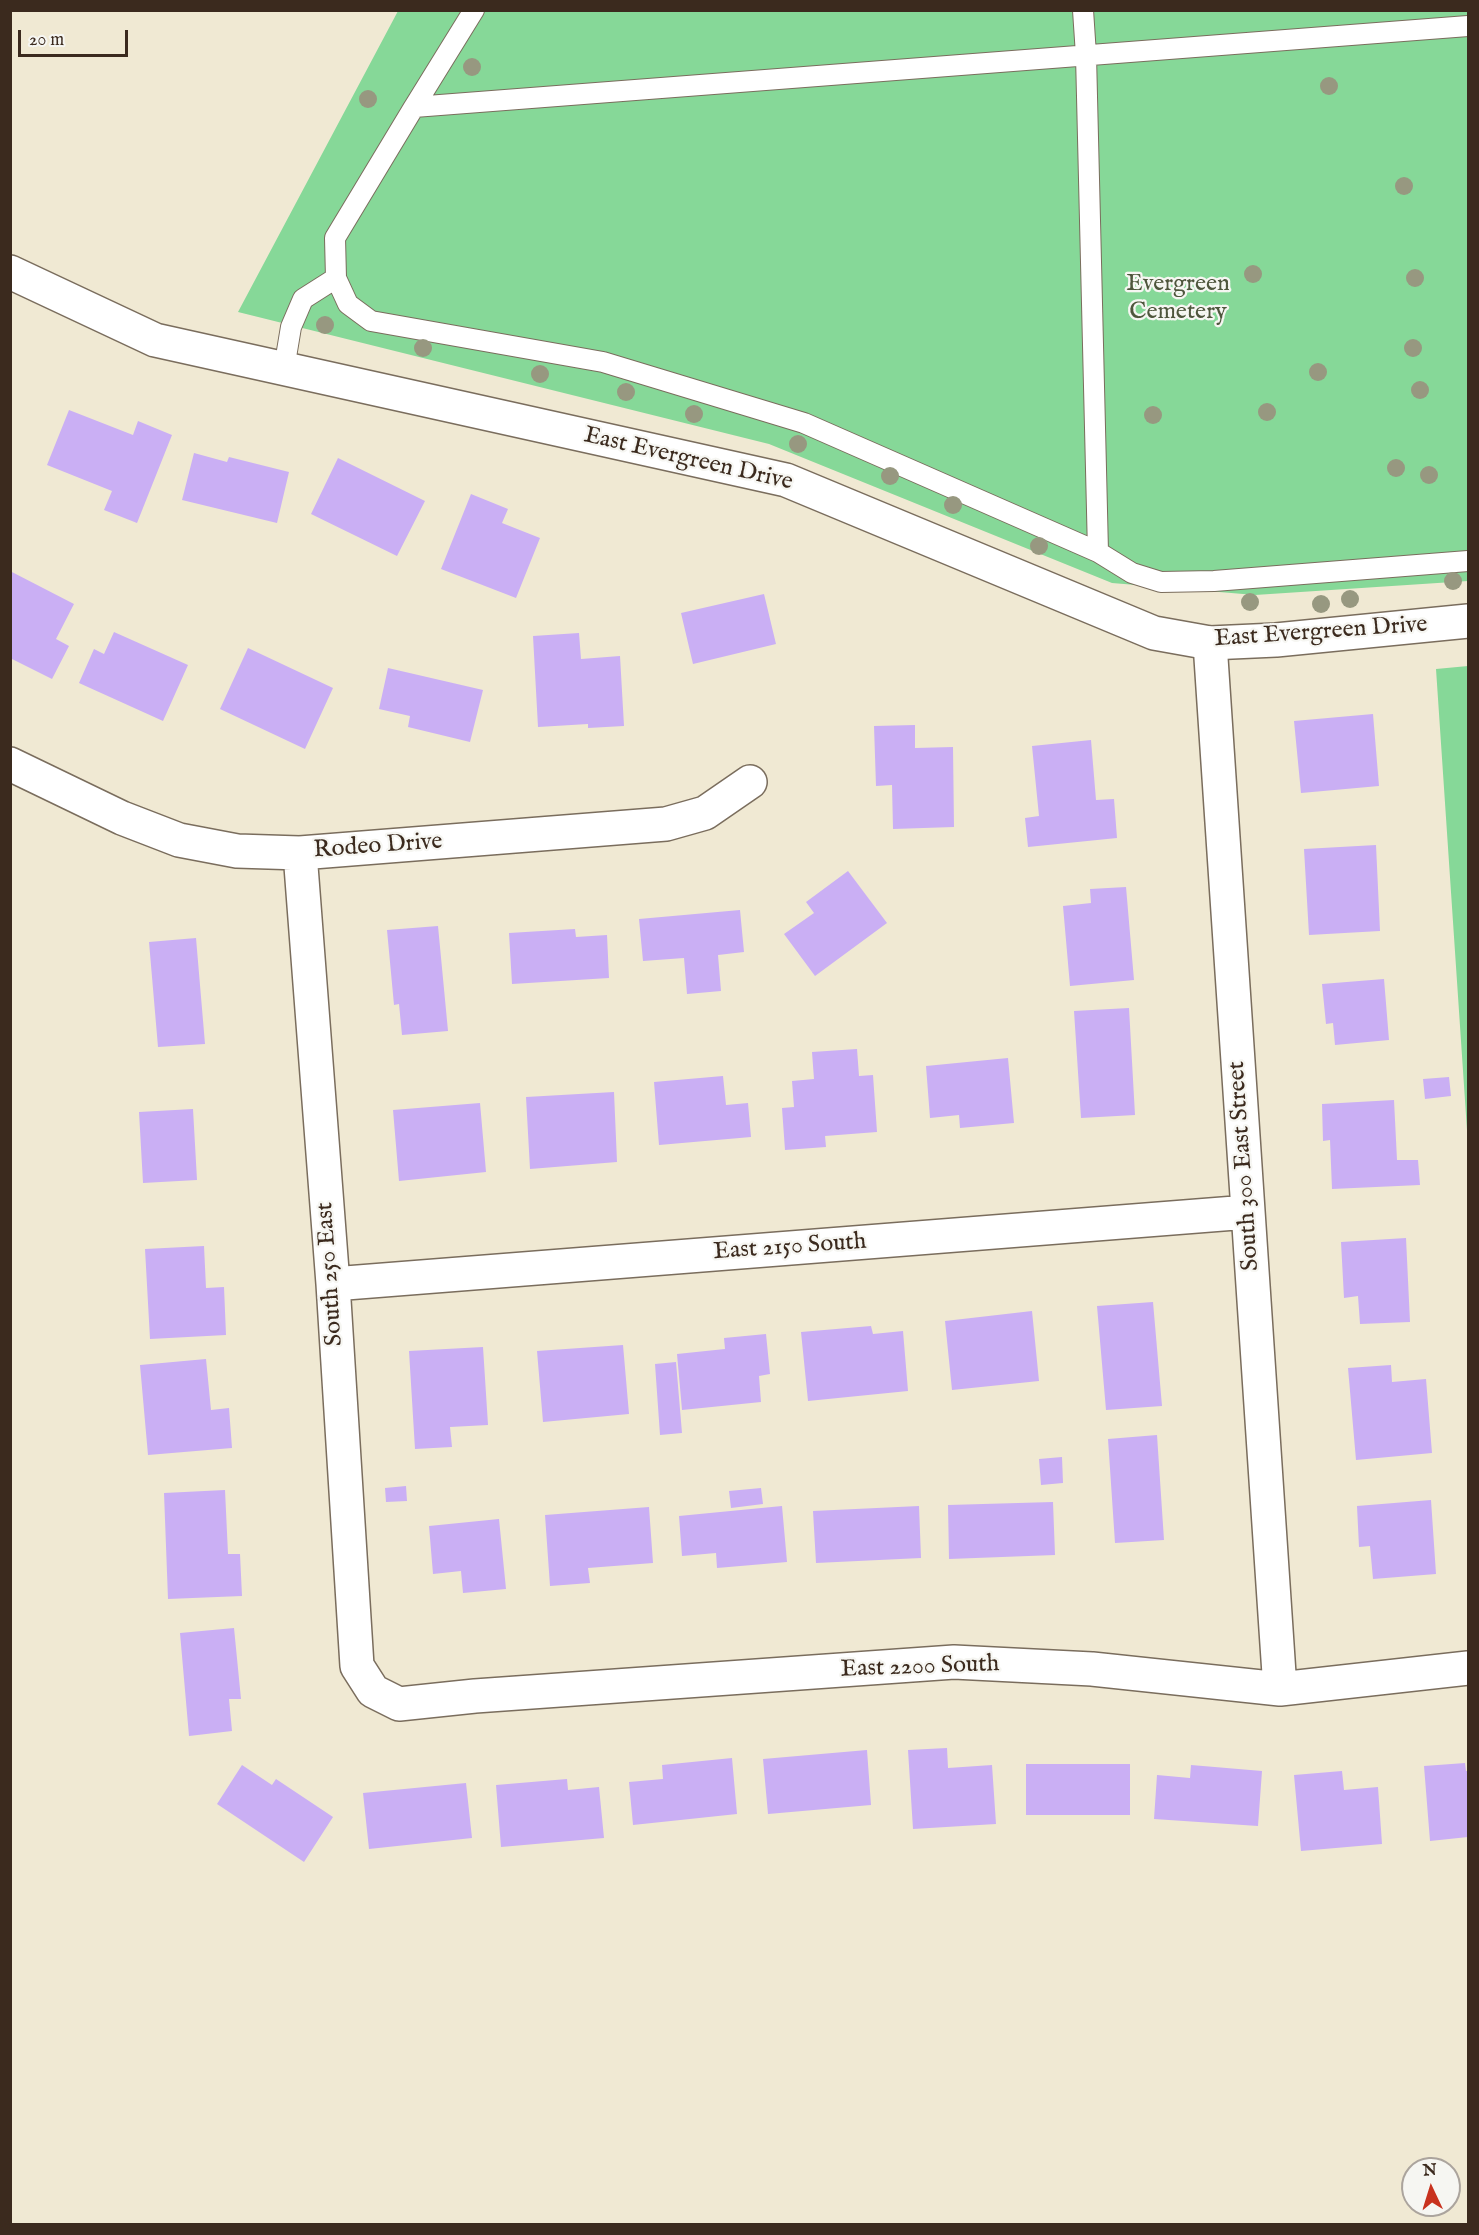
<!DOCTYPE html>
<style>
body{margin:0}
#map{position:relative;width:1479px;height:2235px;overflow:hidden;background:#f0e9d3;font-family:"IM FELL English",serif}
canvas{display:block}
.frame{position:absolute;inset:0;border:12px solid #3b2a1e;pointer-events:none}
.north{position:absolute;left:1401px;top:2157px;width:60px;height:60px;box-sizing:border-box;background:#f6f6f2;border:2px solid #aba49d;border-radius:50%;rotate:356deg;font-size:16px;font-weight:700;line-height:24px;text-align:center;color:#3b2a1e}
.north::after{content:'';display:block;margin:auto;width:21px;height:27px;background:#c8321e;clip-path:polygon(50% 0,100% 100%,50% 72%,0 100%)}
.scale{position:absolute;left:18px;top:30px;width:110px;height:27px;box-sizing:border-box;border:3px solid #3b2a1e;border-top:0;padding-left:8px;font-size:18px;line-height:21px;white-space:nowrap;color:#3b2a1e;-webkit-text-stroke:4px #f6f6f2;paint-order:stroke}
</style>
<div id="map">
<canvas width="1479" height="2235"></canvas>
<div class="frame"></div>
<div class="north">N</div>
<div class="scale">20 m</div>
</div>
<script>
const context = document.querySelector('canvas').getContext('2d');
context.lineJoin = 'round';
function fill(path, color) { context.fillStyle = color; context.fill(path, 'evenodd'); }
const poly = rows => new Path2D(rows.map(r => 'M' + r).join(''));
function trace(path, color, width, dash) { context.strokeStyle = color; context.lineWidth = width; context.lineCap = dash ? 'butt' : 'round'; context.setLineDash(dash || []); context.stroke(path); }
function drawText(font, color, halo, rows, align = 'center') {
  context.font = font + ' "IM FELL English",serif'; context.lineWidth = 4.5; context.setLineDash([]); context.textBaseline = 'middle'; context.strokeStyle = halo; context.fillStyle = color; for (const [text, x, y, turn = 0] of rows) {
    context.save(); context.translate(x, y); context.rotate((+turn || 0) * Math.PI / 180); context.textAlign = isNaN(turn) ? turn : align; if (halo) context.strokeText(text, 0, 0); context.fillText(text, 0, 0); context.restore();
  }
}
const green = poly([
 [398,11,1468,11,1468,581,1255,595,1112,583,769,444,238,312],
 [1468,666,1468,1145,1436,669]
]);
const building = poly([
 [69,410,133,435,138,421,172,435,137,523,104,510,112,491,47,465],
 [194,453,227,462,229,457,289,472,277,523,182,500],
 [338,458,425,501,397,556,311,514],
 [471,494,508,509,502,523,540,538,516,598,441,569],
 [10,571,74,604,56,639,69,646,52,679,10,658],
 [764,594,776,644,693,664,681,613],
 [114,632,188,665,163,721,79,683,94,649,104,654],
 [579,633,581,659,620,656,624,726,588,728,588,724,538,727,533,636],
 [248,648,333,688,305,749,220,709],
 [388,668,483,690,470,742,408,727,410,716,379,709],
 [1373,714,1379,786,1301,793,1294,721],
 [915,725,915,748,953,747,954,827,893,829,892,785,876,786,874,726],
 [1091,740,1096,800,1114,799,1117,838,1028,847,1025,818,1039,816,1032,746],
 [1376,845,1380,931,1309,935,1304,849],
 [848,871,887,923,815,976,784,934,814,913,806,902],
 [1126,887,1134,980,1070,986,1063,906,1091,903,1090,889],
 [740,910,744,952,718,955,721,991,687,994,684,958,643,961,639,919],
 [438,926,448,1031,402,1035,399,1004,394,1005,387,930],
 [575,929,576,937,607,935,609,978,512,984,509,933],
 [196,938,205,1044,158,1047,149,942],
 [1384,979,1389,1040,1335,1045,1333,1023,1326,1024,1322,984],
 [1129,1008,1135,1115,1081,1118,1074,1011],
 [857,1049,859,1076,873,1075,877,1132,825,1136,826,1147,785,1150,782,1108,794,1107,792,1081,814,1079,812,1052],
 [1008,1058,1014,1123,960,1128,959,1115,930,1118,926,1066],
 [723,1076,726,1105,748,1103,751,1137,659,1145,654,1082],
 [1449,1077,1451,1096,1425,1099,1423,1079],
 [614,1092,617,1162,530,1169,526,1097],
 [1394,1100,1397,1160,1418,1160,1420,1185,1332,1189,1330,1140,1323,1141,1322,1104],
 [480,1103,486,1172,399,1181,393,1110],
 [193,1109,197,1180,143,1183,139,1112],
 [1406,1238,1410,1322,1360,1324,1358,1296,1344,1298,1341,1242],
 [204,1246,206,1288,224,1287,226,1335,150,1339,145,1249],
 [1153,1302,1162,1406,1106,1410,1097,1306],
 [1032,1311,1039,1381,952,1390,945,1321],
 [871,1326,873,1334,903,1331,908,1391,808,1401,801,1332],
 [766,1334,770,1374,759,1376,761,1402,682,1410,677,1354,725,1349,724,1338],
 [623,1345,629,1414,543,1422,537,1351],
 [483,1347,488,1425,450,1427,452,1447,415,1449,409,1351],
 [206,1359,211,1410,229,1408,232,1448,148,1455,140,1365],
 [676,1362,682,1433,660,1435,655,1364],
 [1391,1365,1392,1382,1426,1379,1432,1453,1356,1460,1348,1368],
 [1157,1435,1164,1540,1115,1543,1108,1439],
 [1062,1457,1063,1483,1041,1485,1039,1459],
 [406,1486,407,1501,386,1502,385,1488],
 [761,1488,763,1504,731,1508,729,1491],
 [225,1490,228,1554,240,1554,242,1596,168,1599,164,1493],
 [1431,1500,1436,1574,1373,1579,1370,1546,1359,1547,1357,1506],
 [1053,1502,1055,1555,949,1559,948,1505],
 [782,1506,787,1562,717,1568,716,1553,682,1556,679,1516],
 [919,1506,921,1558,816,1563,813,1511],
 [649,1507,653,1563,588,1568,590,1583,550,1586,545,1515],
 [499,1519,506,1589,463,1593,461,1571,433,1574,429,1526],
 [234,1628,241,1699,229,1699,232,1731,189,1736,180,1633],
 [947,1748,948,1768,992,1765,996,1824,913,1829,908,1750],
 [867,1750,871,1805,768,1814,763,1759],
 [732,1758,737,1814,633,1825,629,1782,663,1779,662,1765],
 [1465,1763,1466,1771,1468,1771,1468,1837,1430,1841,1424,1766],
 [1026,1764,1130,1764,1130,1815,1026,1815],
 [242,1765,272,1785,276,1779,333,1817,304,1862,217,1804],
 [1191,1765,1262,1771,1258,1826,1154,1819,1157,1775,1190,1778],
 [1342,1771,1344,1790,1378,1787,1382,1844,1301,1851,1294,1775],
 [567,1779,568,1790,599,1787,604,1838,501,1847,496,1785],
 [466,1783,472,1838,369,1849,363,1793]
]);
const service = poly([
 [1083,10,1086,55,1098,552],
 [1468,26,414,107,335,238,336,278,348,304,371,321,603,362,804,423,1098,552,1132,573,1161,582,1214,581,1468,561],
 [414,107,474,10],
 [284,369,291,327,303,299,336,278]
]);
const minor = poly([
 [1210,643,1280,1689],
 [10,764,122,818,179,840,237,851,300,853,666,824,705,813,750,782],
 [300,853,333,1284,357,1666,373,1691,399,1704,475,1696,954,1662,1092,1669,1280,1689,1468,1668],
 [333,1284,1248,1212]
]);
const tertiary = poly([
 [10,272,155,340,786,480,1154,633,1210,643,1276,640,1468,621]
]);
const trees = [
 [472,67],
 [1329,86],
 [368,99],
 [1404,186],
 [1253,274],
 [1415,278],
 [325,325],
 [423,348],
 [1413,348],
 [1318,372],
 [540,374],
 [1420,390],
 [626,392],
 [1267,412],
 [694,414],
 [1153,415],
 [798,444],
 [1396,468],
 [1429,475],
 [890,476],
 [953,505],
 [1039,546],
 [1453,581],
 [1350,599],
 [1250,602],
 [1321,604]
];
const parkNames = [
 ["Evergreen",1178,285],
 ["Cemetery",1178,313]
];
const streetNames = [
 ["East Evergreen Drive",688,460,13],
 ["East Evergreen Drive",1321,633,-4],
 ["Rodeo Drive",378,847,-4],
 ["South 300 East Street",1245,1166,-94],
 ["East 2150 South",790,1248,-4],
 ["South 250 East",331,1274,-94],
 ["East 2200 South",920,1668,-2]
];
fill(green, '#86d898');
fill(building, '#caaff4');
trace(service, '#7a6d5d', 22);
trace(minor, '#7a6d5d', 36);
trace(tertiary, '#7a6d5d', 36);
trace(service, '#fff', 20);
trace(minor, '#fff', 33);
trace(tertiary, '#fff', 33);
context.fillStyle = '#979880';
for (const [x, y] of trees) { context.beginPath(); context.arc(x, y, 9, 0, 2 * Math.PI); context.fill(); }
drawText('24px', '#4e563c', '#f6f6f2', parkNames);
drawText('24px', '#3b2a1e', '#f6f6f2', streetNames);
</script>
